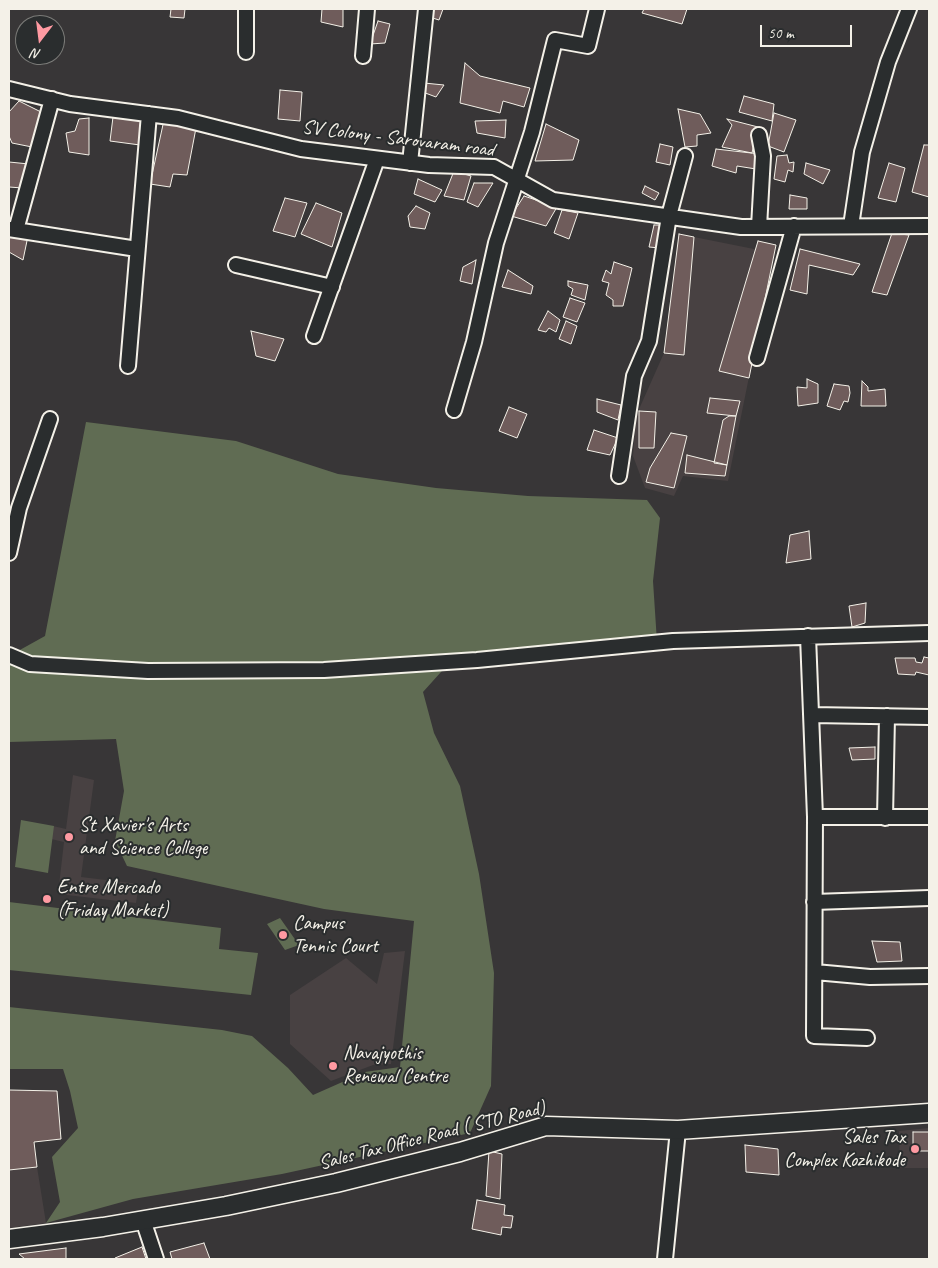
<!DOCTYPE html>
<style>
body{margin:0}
#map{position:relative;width:938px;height:1268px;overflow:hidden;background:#383637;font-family:Caveat,sans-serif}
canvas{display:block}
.frame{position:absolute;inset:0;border:10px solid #f4f1e8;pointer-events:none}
.north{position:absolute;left:15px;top:15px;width:50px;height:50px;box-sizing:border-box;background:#2a2d2e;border:1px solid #7b7b78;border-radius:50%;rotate:195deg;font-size:14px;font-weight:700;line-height:20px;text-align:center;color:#f4f1e8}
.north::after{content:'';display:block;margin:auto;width:18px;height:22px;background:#ff9aa2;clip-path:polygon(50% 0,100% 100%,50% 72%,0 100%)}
.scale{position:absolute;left:760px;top:25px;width:92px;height:22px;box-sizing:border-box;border:2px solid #f4f1e8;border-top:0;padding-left:6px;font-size:15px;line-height:18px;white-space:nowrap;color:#f4f1e8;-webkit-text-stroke:4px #2a2d2e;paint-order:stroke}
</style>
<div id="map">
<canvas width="938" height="1268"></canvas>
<div class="frame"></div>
<div class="north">N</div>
<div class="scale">50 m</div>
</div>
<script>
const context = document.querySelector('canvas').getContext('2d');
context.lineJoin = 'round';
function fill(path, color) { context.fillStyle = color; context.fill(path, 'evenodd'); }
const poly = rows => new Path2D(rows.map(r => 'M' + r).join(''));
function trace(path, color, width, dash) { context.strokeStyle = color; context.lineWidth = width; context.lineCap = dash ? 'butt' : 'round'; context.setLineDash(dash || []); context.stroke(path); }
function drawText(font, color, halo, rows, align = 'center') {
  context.font = font + ' Caveat,sans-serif'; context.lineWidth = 4; context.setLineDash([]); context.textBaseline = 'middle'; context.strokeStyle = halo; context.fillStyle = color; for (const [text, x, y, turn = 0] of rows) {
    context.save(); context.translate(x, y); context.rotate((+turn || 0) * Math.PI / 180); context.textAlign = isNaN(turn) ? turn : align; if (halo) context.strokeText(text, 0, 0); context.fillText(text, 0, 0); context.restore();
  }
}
const built = poly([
 [679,234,774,253,728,481,683,476,674,496,645,488,633,456,636,416,664,353],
 [73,775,94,780,81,877,139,884,136,903,58,894,64,842,51,839,53,826,66,829],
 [405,951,391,1064,373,1065,331,1081,290,1044,290,995,346,958,377,984,384,953],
 [9,1090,57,1091,61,1139,33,1142,46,1223,9,1228],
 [929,1128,929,1168,900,1168,899,1131]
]);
const green = poly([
 [86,422,236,441,338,474,436,488,528,496,647,500,660,518,653,581,657,642,450,662,423,692,434,733,460,786,479,874,494,973,491,1086,470,1133,282,1174,133,1199,46,1223,60,1202,52,1157,78,1128,70,1091,63,1069,9,1069,9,1007,222,1030,252,1036,288,1068,313,1095,365,1072,400,1067,414,921,324,909,127,866,115,841,124,791,116,739,9,742,9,656,45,636],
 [21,820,54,826,48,873,15,867],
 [9,902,221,928,219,949,258,953,251,995,9,970],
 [280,918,299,945,285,950,267,924]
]);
const building = poly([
 [171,9,185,9,184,18,170,17,171,9],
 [322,9,343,9,343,27,321,22,322,9],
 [427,9,443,9,439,20,426,16,427,9],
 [644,9,687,9,682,24,642,13,644,9],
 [378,21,390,24,385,43,370,44,378,21],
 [465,63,480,76,530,88,524,107,503,101,500,113,460,103,465,63],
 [424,83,444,85,436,97,420,91,424,83],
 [280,90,302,92,300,121,278,119,280,90],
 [744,96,774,104,772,121,739,112,744,96],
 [19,101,53,118,35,131,32,147,12,143,9,136,9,112,19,101],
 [678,109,700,114,711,133,697,135,697,146,685,147,678,109],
 [774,113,796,120,784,152,768,146,774,113],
 [113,117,143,121,140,145,110,141,113,117],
 [89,118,89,155,69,152,66,133,75,131,79,119,89,118],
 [727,119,758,127,752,153,722,147,732,125,727,119],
 [164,120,196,128,187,175,173,174,170,187,150,184,164,120],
 [506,120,505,138,477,133,475,121,506,120],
 [546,124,579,140,573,160,535,161,546,124],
 [660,144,673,147,670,165,656,162,660,144],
 [924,145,929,145,929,197,912,192,924,145],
 [716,149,760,154,756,169,737,166,736,173,712,166,716,149],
 [787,155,789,163,794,162,793,172,788,170,785,182,774,179,777,156,787,155],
 [9,162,29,164,36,189,9,187,9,162],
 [806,163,830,170,823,184,804,174,806,163],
 [889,163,905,168,896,202,878,198,889,163],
 [454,171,471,176,464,200,444,196,454,171],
 [418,179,442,190,435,202,414,194,418,179],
 [474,183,493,183,478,207,467,202,474,183],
 [645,186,659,193,655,200,642,193,645,186],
 [790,195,807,198,807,209,789,209,790,195],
 [524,196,557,207,546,226,511,216,524,196],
 [285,198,307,203,295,237,273,231,285,198],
 [316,203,342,213,332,247,301,234,316,203],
 [416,206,430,213,425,229,410,227,408,216,416,206],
 [562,210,578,213,569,239,554,233,562,210],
 [654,225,666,225,660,248,649,247,654,225],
 [19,232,28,236,23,260,9,252,9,235,17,238,19,232],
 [892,233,909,235,887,295,872,292,892,233],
 [679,234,694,237,684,355,664,353,679,234],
 [758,241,776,245,749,378,719,371,758,241],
 [800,249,860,264,853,275,809,265,807,294,790,290,800,249],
 [476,260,472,284,460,281,463,267,476,260],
 [614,262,632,268,623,306,613,306,613,300,606,295,609,283,602,281,606,270,611,274,614,262],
 [508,270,533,286,531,294,502,287,508,270],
 [568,281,588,285,585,300,571,295,573,289,568,286,568,281],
 [570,298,585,303,577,322,563,317,570,298],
 [548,311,560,320,556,332,549,328,546,332,538,330,548,311],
 [566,321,577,326,571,344,559,339,566,321],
 [251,331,284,339,275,361,256,356,251,331],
 [807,379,818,384,818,403,798,406,797,387,807,388,807,379],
 [862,381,868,387,868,391,885,389,886,406,861,406,862,381],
 [834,384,849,386,850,393,848,402,844,401,840,410,827,406,834,384],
 [710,398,740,401,736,416,707,413,710,398],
 [597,399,621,405,618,420,597,412,597,399],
 [509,407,527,414,517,438,499,431,509,407],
 [639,411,656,412,654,448,639,448,639,411],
 [729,416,736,416,727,465,714,463,723,420,729,416],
 [594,430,618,438,610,455,587,450,594,430],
 [671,433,687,436,674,488,646,482,650,468,671,433],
 [687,455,727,465,725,476,685,473,687,455],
 [809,531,811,559,786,563,790,535,809,531],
 [866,603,865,623,852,627,849,606,866,603],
 [924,657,929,658,929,675,916,672,915,675,898,674,895,658,915,658,916,662,922,663,924,657],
 [875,747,875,759,852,760,849,748,875,747],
 [872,941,900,942,902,961,877,962,872,941],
 [9,1090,57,1091,61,1139,34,1142,37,1167,9,1170,9,1090],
 [913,1132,929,1132,929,1151,913,1151,913,1132],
 [745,1145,778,1149,779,1175,746,1172,745,1145],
 [489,1151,502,1154,500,1199,486,1196,489,1151],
 [477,1200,505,1205,504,1215,513,1216,511,1228,502,1227,501,1235,472,1229,477,1200],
 [204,1243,210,1259,172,1259,170,1252,204,1243],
 [142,1247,146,1259,115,1259,115,1258,142,1247],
 [66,1248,66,1259,25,1259,19,1254,66,1248]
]);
const minor = poly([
 [246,52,246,9],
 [363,56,367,9],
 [9,89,70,104,178,118,301,149,429,165,494,167,553,200,741,227,929,226],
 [759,135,763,156,759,227],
 [410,163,426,9],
 [851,226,862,152,888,62,909,9],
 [9,229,137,249],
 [16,230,52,99],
 [236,265,332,287],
 [314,336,377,159],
 [757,358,794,226],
 [128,366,149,114],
 [454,410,474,342,496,243,532,132,555,40,588,46,597,9],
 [619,476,634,376,649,341,669,216,685,156],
 [9,553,19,508,50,419],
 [808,636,815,817,814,1036,867,1038],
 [9,655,30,664,148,671,324,670,477,660,673,641,929,633],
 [812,715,929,717],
 [815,817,929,817],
 [885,818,887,716],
 [814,902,929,898],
 [815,972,870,977,929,976],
 [143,1220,156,1259],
 [665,1259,678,1130]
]);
const tertiary = poly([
 [9,1239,103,1227,226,1206,336,1183,460,1152,546,1126,678,1130,929,1113]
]);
const markers = [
 [69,837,5,"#ff9aa2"],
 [47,899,5,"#ff9aa2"],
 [283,935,5,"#ff9aa2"],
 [333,1066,5,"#ff9aa2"],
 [915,1149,5,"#ff9aa2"]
];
const streetNames = [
 ["SV Colony - Sarovaram road",398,139,7],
 ["Sales Tax Office Road ( STO Road)",432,1136,-14]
];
const poiNames = [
 ["St Xavier's Arts",79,826],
 ["and Science College",79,849],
 ["Entre Mercado",57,888],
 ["(Friday Market)",57,911],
 ["Campus",293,924],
 ["Tennis Court",293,947],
 ["Navajyothis",343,1054],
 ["Renewal Centre",343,1077],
 ["Sales Tax",905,1138,"right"],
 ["Complex Kozhikode",905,1161,"right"]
];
fill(built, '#484142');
fill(green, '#606c53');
fill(building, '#6f5c5b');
trace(building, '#f4f1e8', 1);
trace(minor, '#f4f1e8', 18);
trace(tertiary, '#f4f1e8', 21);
trace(minor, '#2a2d2e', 14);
trace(tertiary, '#2a2d2e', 18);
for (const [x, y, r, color] of markers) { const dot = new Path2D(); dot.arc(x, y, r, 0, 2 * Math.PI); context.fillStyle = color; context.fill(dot); trace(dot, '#2a2d2e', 2); }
drawText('20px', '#f4f1e8', '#2a2d2e', streetNames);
drawText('20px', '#f4f1e8', '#2a2d2e', poiNames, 'left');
</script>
